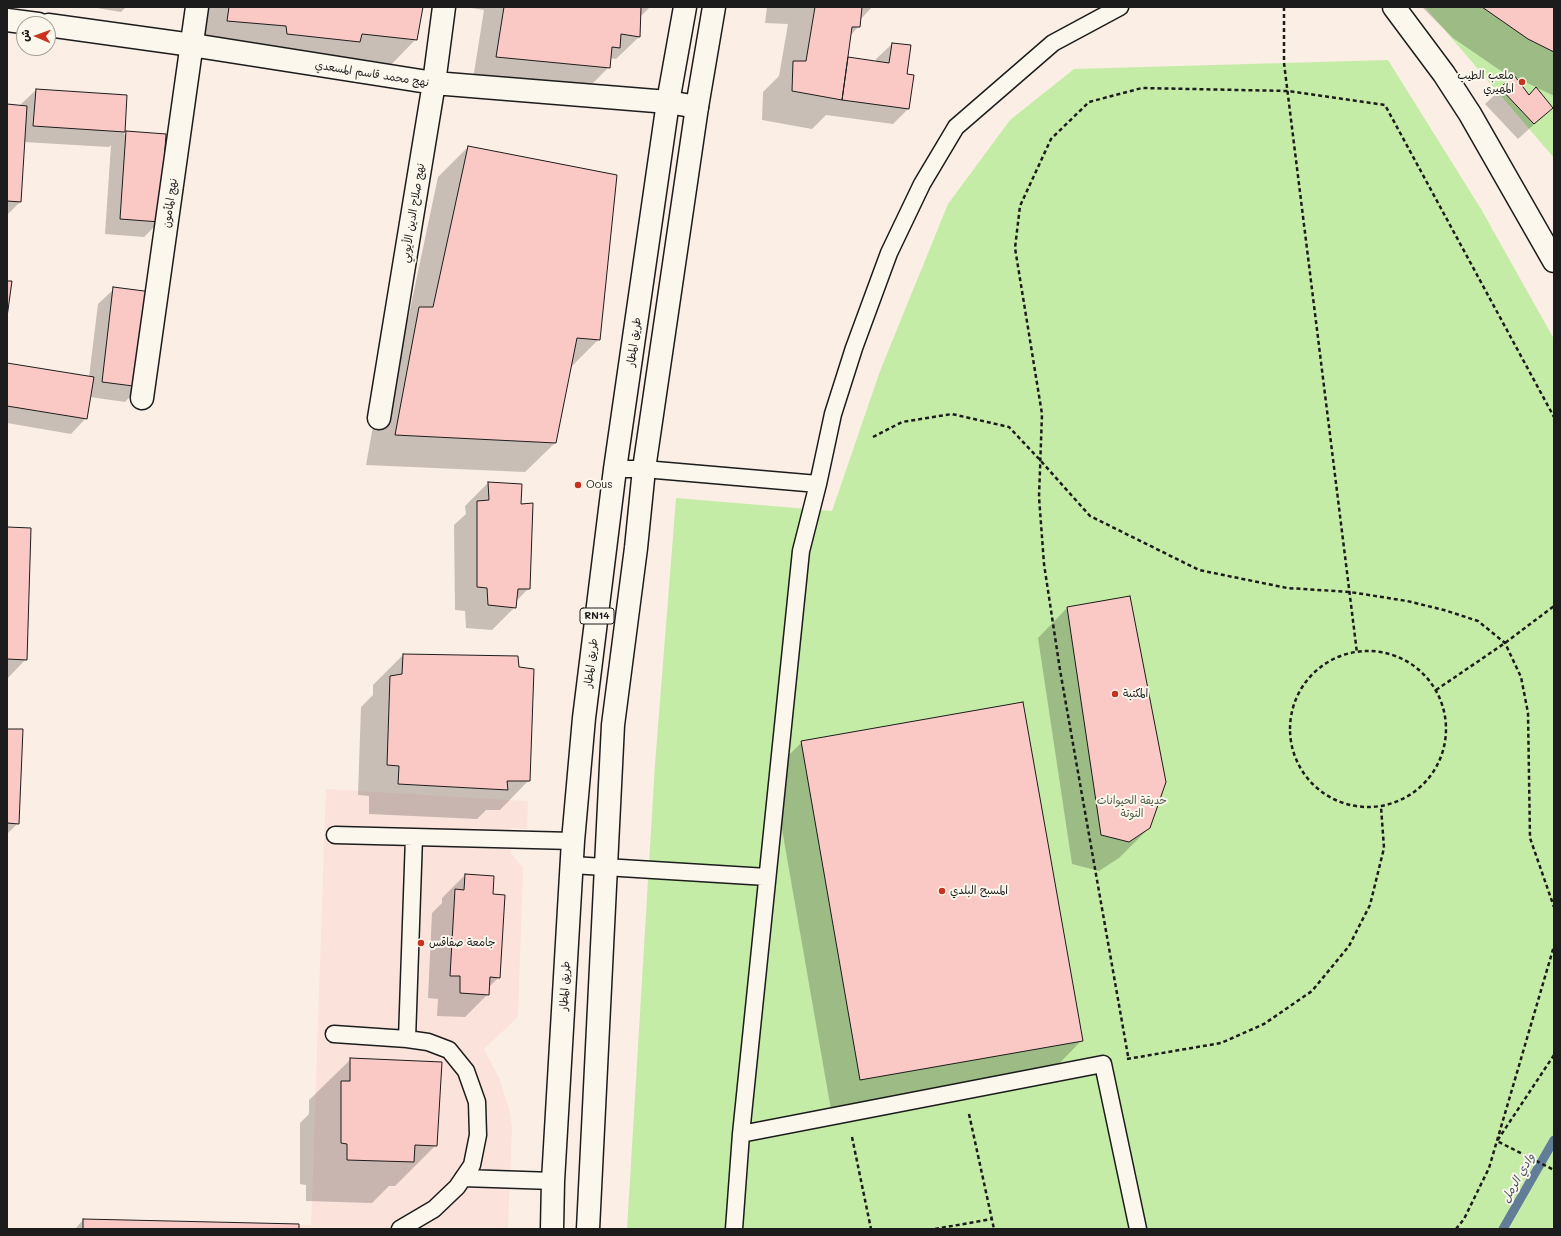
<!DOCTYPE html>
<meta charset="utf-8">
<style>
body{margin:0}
#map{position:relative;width:1561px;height:1236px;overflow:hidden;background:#fbeee4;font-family:Mali,"Playpen Sans Arabic",sans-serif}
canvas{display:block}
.frame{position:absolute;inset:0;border:8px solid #1c1c1c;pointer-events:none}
.north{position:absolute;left:16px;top:16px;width:40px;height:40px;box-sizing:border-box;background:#fbf7ec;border:1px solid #a29f99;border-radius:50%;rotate:272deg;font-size:11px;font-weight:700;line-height:16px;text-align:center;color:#1c1c1c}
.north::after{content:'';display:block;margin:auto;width:14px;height:18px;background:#c8321e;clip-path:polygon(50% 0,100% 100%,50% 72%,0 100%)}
</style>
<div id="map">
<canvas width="1561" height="1236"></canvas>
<div class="frame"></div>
<div class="north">ش</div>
</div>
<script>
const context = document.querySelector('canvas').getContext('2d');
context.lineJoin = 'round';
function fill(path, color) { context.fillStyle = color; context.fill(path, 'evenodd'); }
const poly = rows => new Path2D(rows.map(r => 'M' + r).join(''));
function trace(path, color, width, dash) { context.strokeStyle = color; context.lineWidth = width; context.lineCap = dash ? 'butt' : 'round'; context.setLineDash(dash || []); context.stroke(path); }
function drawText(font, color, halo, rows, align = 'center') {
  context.font = font + ' Mali,"Playpen Sans Arabic",sans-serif'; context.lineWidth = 4; context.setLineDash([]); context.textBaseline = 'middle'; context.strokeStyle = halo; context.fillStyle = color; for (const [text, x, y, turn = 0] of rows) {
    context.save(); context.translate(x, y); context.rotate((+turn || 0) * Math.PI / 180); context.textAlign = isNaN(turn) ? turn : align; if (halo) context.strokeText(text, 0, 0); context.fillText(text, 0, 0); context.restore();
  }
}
const built = poly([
 [326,789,528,801,527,829,511,828,511,853,523,868,518,1017,484,1049,499,1078,510,1112,512,1128,508,1229,83,1229,83,1219,311,1225]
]);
const green = poly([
 [1425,7,1554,7,1554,158],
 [1388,60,1481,209,1554,339,1554,1229,627,1229,655,764,676,498,832,511,880,371,948,204,1010,120,1074,69]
]);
const shadow = poly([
 [91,7,126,7,121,12],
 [206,7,422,7,416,39,387,69,198,51],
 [650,7,640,17,639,37,616,59,610,58,609,67,586,90,473,79,484,10,465,7],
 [767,7,872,7,860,20,859,26,850,36,847,60,849,58,876,62,876,59,892,44,906,75,908,109,893,124,826,115,812,129,762,120,763,92,779,76,788,24,765,23],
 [1422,7,1554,7,1554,96,1515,77,1528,96,1552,108,1518,139,1485,104,1514,77,1498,69,1453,38],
 [36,90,126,96,124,135,127,132,159,222,144,237,105,234,111,145,109,147,24,142,20,202,7,215,7,105,20,105],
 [468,147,599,339,570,368,555,443,525,472,366,465,389,337,408,319,438,177],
 [114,289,140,386,125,402,90,397,86,418,71,434,7,423,7,365,89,377,98,304],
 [488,483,520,505,529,588,515,602,515,607,492,630,466,628,465,611,455,610,454,525,466,514,465,506],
 [7,528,26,659,7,679],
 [1067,608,1149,828,1119,858,1099,871,1072,864,1038,638],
 [403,655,529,780,500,810,486,810,477,819,369,814,369,796,358,795,361,707,373,695,373,685],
 [7,730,18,823,7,834],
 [802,742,1081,1041,1052,1071,831,1110,772,772],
 [465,875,492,895,499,977,488,988,488,994,465,1017,437,1016,438,999,428,998,432,913,442,903,442,898],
 [351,1059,436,1145,395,1186,389,1186,372,1203,306,1201,306,1185,300,1184,300,1123,309,1114,309,1100],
 [83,1220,298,1229,75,1229]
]);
const stream = poly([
 [1503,1229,1554,1140]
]);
const building = poly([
 [229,7,423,7,417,40,362,34,360,42,287,34,286,26,227,21,229,7],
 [504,7,641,7,640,37,621,34,620,48,612,47,610,68,496,57,504,7],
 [815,7,862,7,860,27,852,27,842,100,792,91,793,61,806,61,815,7],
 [1482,7,1554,7,1554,52,1528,39,1482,7],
 [892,43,911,45,907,74,914,75,909,109,842,100,848,57,889,63,892,43],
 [1514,75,1529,95,1536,87,1553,108,1534,124,1500,88,1514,75],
 [36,89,127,95,125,132,33,126,36,89],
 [7,104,27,106,21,202,7,201,7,104],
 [126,131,166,134,160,222,120,219,126,131],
 [468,146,617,175,600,340,577,338,556,443,395,435,419,307,433,307,468,146],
 [7,281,12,281,7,317,7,281],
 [113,287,152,292,141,387,102,382,113,287],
 [7,363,94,377,87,419,7,406,7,363],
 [488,482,522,484,521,504,533,503,530,589,518,589,516,608,488,605,487,588,477,587,477,501,489,500,488,482],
 [7,527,31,528,27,660,7,659,7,527],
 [1130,596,1166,782,1150,828,1129,842,1101,835,1067,607,1130,596],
 [403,654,518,656,519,667,534,669,530,781,507,781,508,790,398,784,399,766,387,765,390,676,402,674,403,654],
 [1023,702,1083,1041,860,1080,801,741,1023,702],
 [7,729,23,729,19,824,7,823,7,729],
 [465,874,494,876,493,894,505,895,500,978,490,977,489,995,460,993,460,976,450,976,455,889,464,890,465,874],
 [350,1058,442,1062,437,1146,415,1145,414,1162,347,1160,347,1144,341,1143,341,1081,350,1081,350,1058],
 [83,1219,299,1224,299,1229,83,1229,83,1219]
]);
const path = poly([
 [1284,7,1284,63,1357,653],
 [873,437,902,422,952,414,1009,427,1040,460,1090,516,1199,570,1287,588,1350,592,1407,601,1444,610,1478,621,1505,643,1521,677,1528,713,1530,838,1554,907],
 '1290 729a78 78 0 1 1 156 0a78 78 0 1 1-156 0Z',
 [1436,690,1505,643,1554,606],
 [1554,1055,1497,1141,1554,1170],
 [1128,1056,1060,670,1044,564,1039,497,1042,414,1015,248,1020,206,1051,139,1089,102,1142,88,1288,91,1385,105,1554,417],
 [1127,1059,1221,1043,1264,1024,1312,991,1349,946,1370,905,1384,848,1381,807],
 [969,1114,994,1229],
 [852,1137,871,1229],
 [935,1229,992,1219],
 [1456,1229,1464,1219,1489,1168,1554,946]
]);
const service = poly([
 [615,469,644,469,818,484],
 [335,835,414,837],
 [572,865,767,877],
 [334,1034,407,1039,428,1042,449,1050,466,1071,477,1102,478,1135,472,1165,457,1187,434,1209,400,1229],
 [407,1039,414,837,573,841],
 [741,1134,1103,1064,1138,1229],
 [463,1178,553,1181],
 [734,1229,741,1134,801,551,818,484,833,414,854,348,889,253,922,184,956,127,1053,43,1120,7]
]);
const minor = poly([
 [7,20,38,24],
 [48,25,192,45,434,83,668,102,697,107],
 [142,398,197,7],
 [379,418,434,83,444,7]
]);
const tertiary = poly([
 [1394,7,1444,74,1470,114,1554,261]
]);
const primary = poly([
 [552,1229,553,1181,573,841,584,718,615,469,668,102,685,7],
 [588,1229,613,725,636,548,644,469,697,107,714,7]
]);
const markers = [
 [1522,82,4,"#c8321e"],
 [578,485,4,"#c8321e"],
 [1115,694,4,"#c8321e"],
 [942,891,4,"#c8321e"],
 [421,943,4,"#c8321e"]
];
const shields = [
 [597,616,34]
];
const shieldNames = [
 ["RN14",597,616]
];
const streetNames = [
 ["نهج محمد قاسم المسعدي",372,74,9],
 ["نهج المأمون",170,203,-82],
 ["نهج صلاح الدين الأيوبي",413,213,-81],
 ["طريق المطار",634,342,-82],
 ["طريق المطار",591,663,-83],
 ["طريق المطار",565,986,-87]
];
const poiNames = [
 ["ملعب الطيب",1514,76,"right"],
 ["المهيري",1514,89,"right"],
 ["Oous",586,485],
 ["المكتبة",1123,694],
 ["المسبح البلدي",950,891],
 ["جامعة صفاقس",429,943]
];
const parkNames = [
 ["حديقة الحيوانات",1132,801],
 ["التوتة",1132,814]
];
const waterNames = [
 ["وادي الرمل",1518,1178,-60]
];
fill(built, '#fbe3db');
fill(green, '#c5eca7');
fill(shadow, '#0003');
trace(stream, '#627d98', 9);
fill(building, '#fac9c6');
trace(building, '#1c1c1c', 1);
trace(service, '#1c1c1c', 19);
trace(minor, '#1c1c1c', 25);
trace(tertiary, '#1c1c1c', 25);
trace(primary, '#1c1c1c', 25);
trace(path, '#1c1c1c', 2.5, [4, 3]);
trace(service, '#fbf7ec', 16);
trace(minor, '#fbf7ec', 22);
trace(tertiary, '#fbf7ec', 22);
trace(primary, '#fbf7ec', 22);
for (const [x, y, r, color] of markers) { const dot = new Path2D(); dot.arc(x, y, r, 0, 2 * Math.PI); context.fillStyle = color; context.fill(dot); trace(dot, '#fbf7ec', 1.5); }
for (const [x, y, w] of shields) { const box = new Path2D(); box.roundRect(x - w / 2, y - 8, w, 16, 3); context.fillStyle = '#fbf7ec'; context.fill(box); trace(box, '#1c1c1c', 1); }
drawText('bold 10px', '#1c1c1c', null, shieldNames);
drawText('11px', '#1c1c1c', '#fbf7ec', streetNames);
drawText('11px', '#1c1c1c', '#fbf7ec', poiNames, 'left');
drawText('11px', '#4f5a46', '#fbf7ec', parkNames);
drawText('italic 12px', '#455564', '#fbf7ec', waterNames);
</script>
